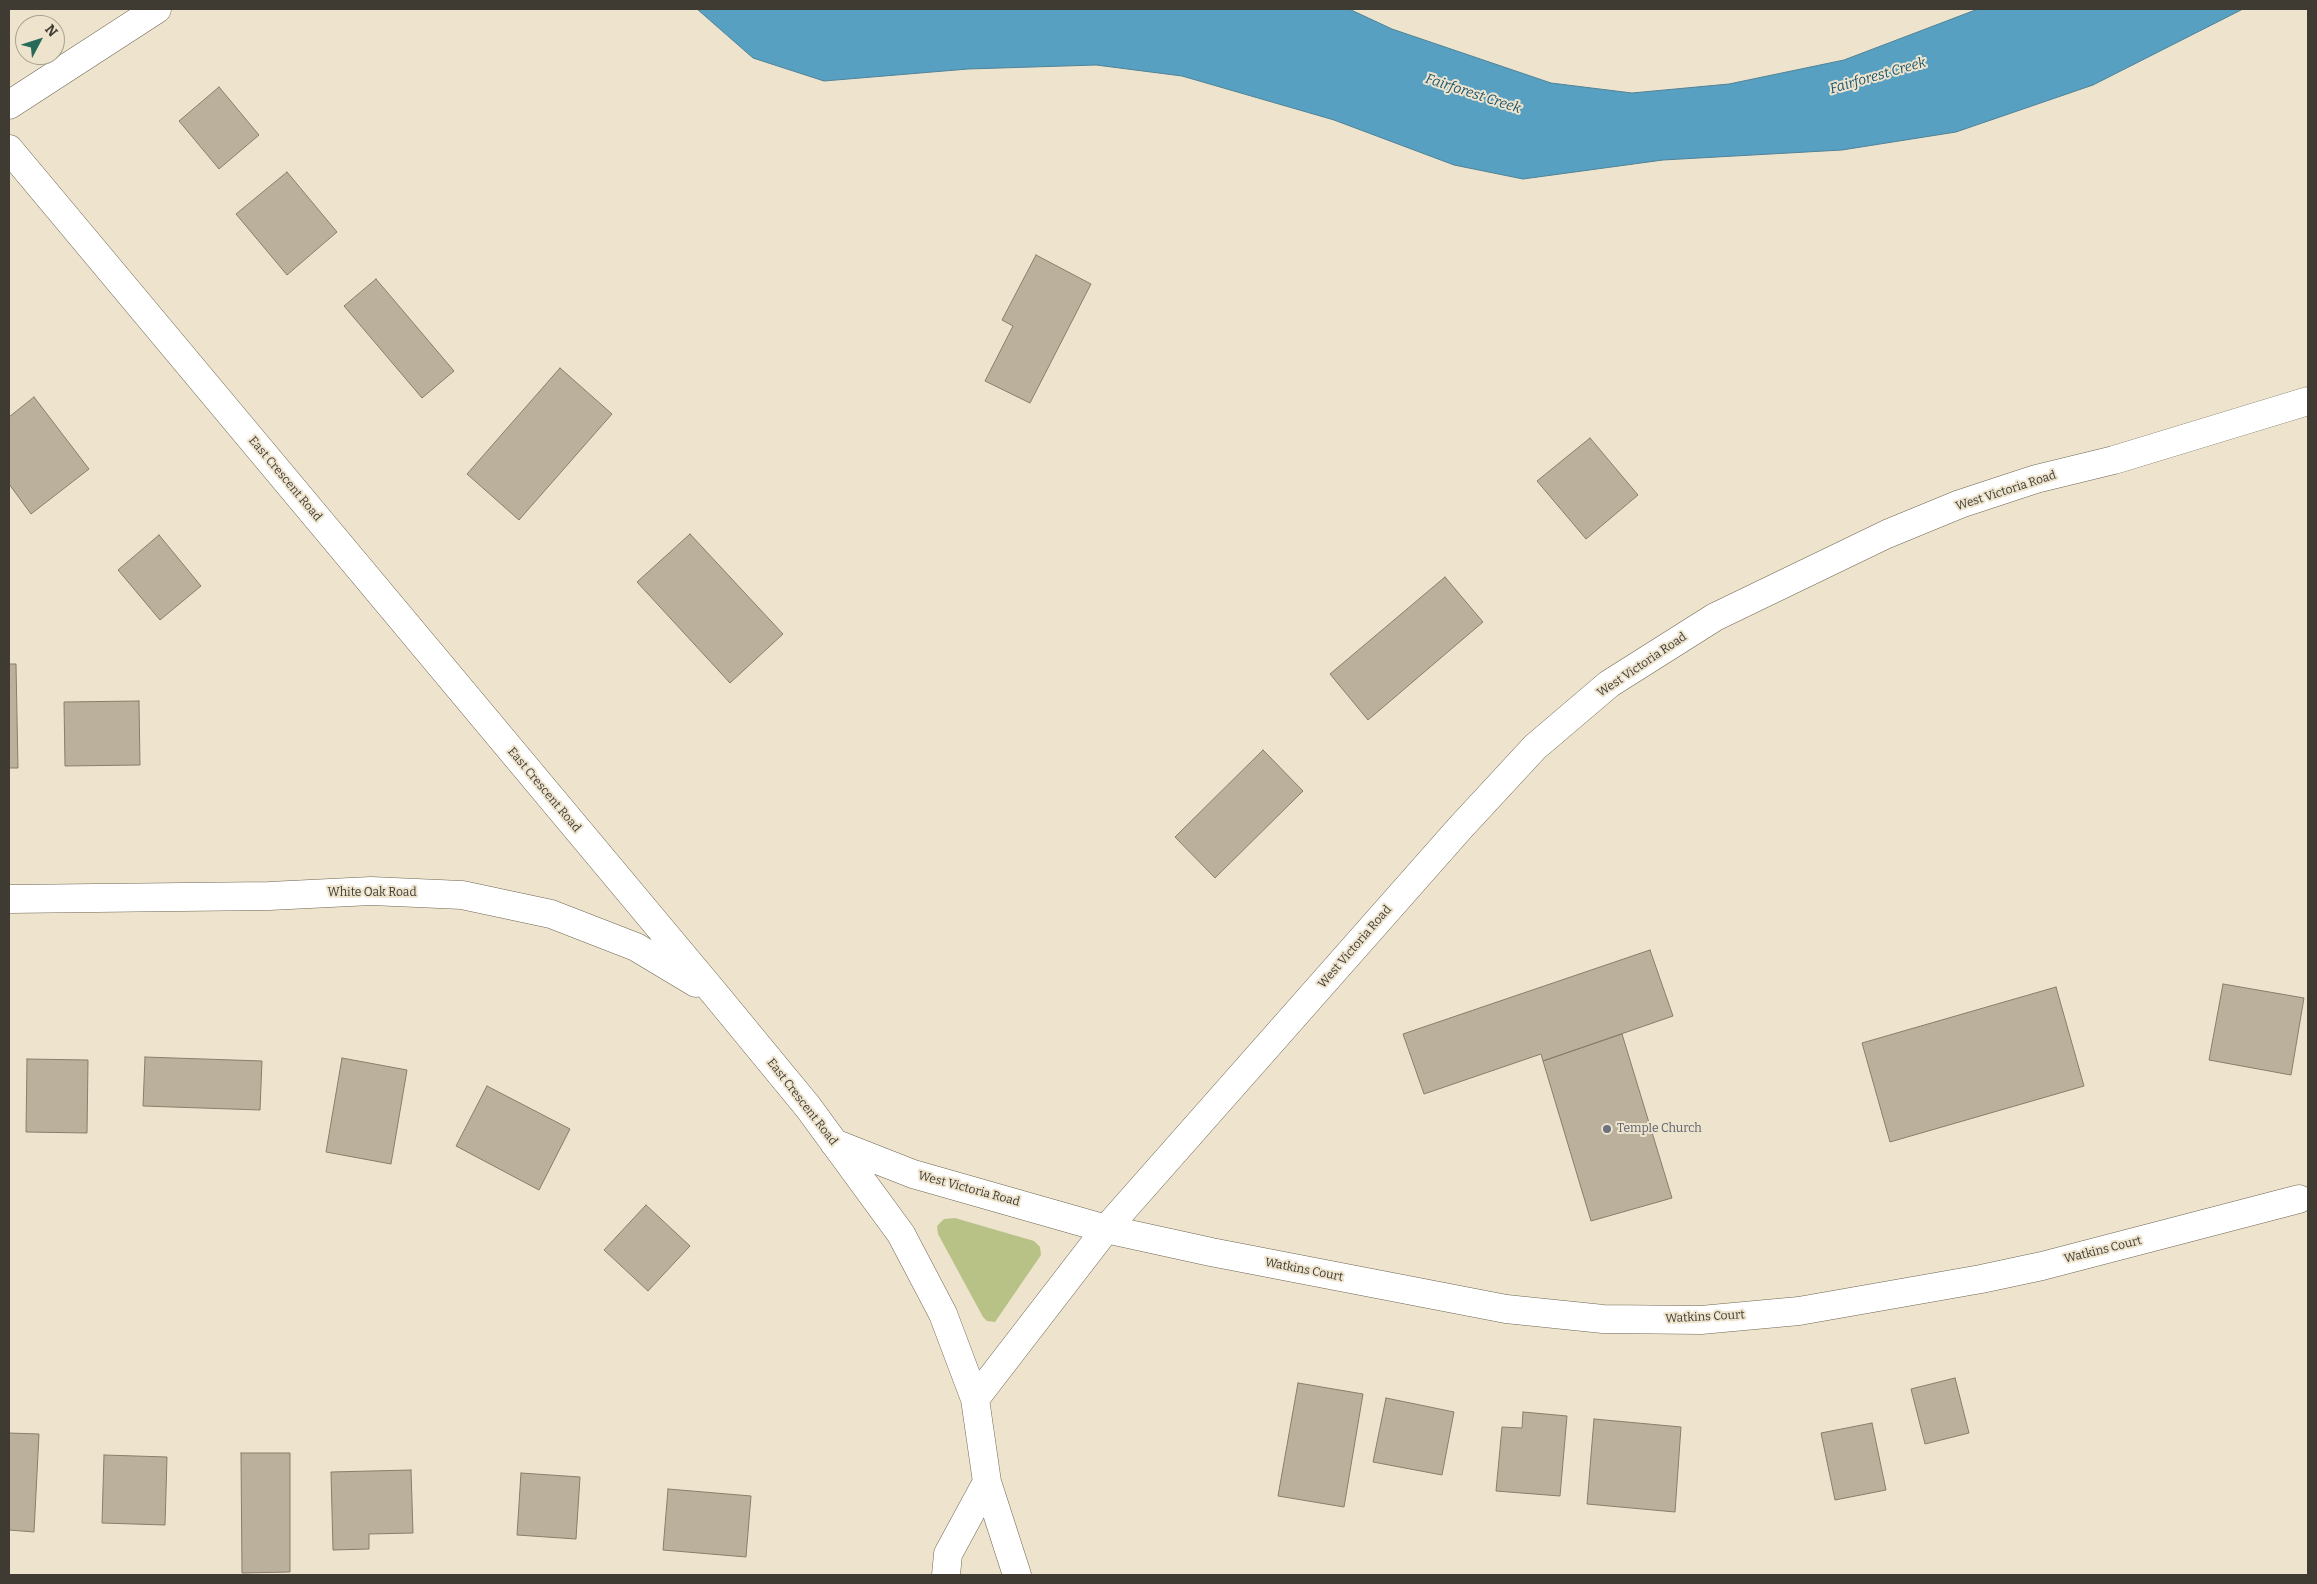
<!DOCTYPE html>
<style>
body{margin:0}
#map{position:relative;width:2317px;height:1584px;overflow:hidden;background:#eee4ce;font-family:Bitter,serif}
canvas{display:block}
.frame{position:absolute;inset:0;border:10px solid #3f3b33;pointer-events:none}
.north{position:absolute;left:15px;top:15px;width:50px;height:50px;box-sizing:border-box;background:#eee4ce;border:1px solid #a8a090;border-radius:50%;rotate:50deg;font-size:14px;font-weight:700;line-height:20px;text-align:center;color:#3f3b33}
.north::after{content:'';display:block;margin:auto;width:18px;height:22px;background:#286a59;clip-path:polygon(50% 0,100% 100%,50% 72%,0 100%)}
</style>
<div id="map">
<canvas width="2317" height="1584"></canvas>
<div class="frame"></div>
<div class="north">N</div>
</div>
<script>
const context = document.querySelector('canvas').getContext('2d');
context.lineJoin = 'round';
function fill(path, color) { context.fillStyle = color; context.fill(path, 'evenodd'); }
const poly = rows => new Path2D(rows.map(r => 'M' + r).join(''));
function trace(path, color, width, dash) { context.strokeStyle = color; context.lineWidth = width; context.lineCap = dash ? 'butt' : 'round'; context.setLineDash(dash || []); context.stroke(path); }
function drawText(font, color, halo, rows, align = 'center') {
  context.font = font + ' Bitter,serif'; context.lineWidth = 4; context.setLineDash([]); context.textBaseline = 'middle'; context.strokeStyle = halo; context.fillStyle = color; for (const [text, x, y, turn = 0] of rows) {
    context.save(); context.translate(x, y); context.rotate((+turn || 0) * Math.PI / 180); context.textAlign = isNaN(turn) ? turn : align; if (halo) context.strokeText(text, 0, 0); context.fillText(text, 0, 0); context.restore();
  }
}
const green = poly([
 [955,1218,1034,1241,1040,1247,1041,1255,995,1322,987,1321,983,1317,938,1234,937,1226,944,1219]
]);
const water = poly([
 [697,9,1349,9,1392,29,1551,83,1632,93,1729,84,1844,60,1978,9,2243,9,2093,85,1956,132,1842,150,1663,160,1523,179,1454,165,1334,120,1182,76,1096,65,968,69,824,81,753,58,697,9]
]);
const building = poly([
 [219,87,259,135,219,169,179,121,219,87],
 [287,172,337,232,287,275,236,214,287,172],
 [1036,255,1091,284,1030,403,985,381,1013,326,1002,320,1036,255],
 [376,279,454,371,422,398,344,306,376,279],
 [560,368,612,414,519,520,467,474,560,368],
 [34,397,89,469,31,514,9,484,9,417,34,397],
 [1590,438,1638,495,1586,539,1537,481,1590,438],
 [690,534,783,634,730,683,637,582,690,534],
 [159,535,201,586,160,620,118,570,159,535],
 [1445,577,1483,622,1368,720,1330,674,1445,577],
 [9,664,16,664,18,768,9,768,9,664],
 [139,701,140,765,65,766,64,702,139,701],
 [1263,750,1303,791,1215,878,1175,837,1263,750],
 [1650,950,1673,1016,1543,1061,1541,1054,1424,1094,1403,1034,1650,950],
 [2223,984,2304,998,2291,1075,2209,1060,2223,984],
 [2056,987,2084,1086,1890,1142,1862,1043,2056,987],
 [1622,1034,1672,1198,1591,1221,1543,1061,1622,1034],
 [145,1057,262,1061,260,1110,143,1106,145,1057],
 [342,1058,407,1070,391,1164,326,1152,342,1058],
 [27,1059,88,1060,87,1133,26,1132,27,1059],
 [487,1086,570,1129,539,1190,456,1146,487,1086],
 [646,1205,690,1246,648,1291,604,1250,646,1205],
 [1955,1378,1969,1433,1925,1444,1911,1389,1955,1378],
 [1298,1383,1363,1394,1344,1507,1278,1496,1298,1383],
 [1386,1398,1454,1412,1442,1475,1373,1462,1386,1398],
 [1523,1412,1567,1416,1560,1496,1496,1491,1502,1427,1522,1428,1523,1412],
 [1594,1419,1681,1427,1675,1512,1587,1504,1594,1419],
 [1872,1423,1886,1490,1835,1500,1821,1433,1872,1423],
 [9,1433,39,1434,34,1532,9,1530,9,1433],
 [241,1453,290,1453,290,1572,242,1573,241,1453],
 [104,1455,167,1457,165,1525,102,1523,104,1455],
 [411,1470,413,1533,369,1534,369,1549,333,1550,331,1472,411,1470],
 [521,1473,580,1477,576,1539,517,1535,521,1473],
 [668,1489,751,1496,746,1557,663,1550,668,1489]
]);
const minor = poly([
 [9,105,157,9],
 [9,149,715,994,808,1107,901,1234,943,1314,975,1399,987,1482,1017,1575],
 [9,899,269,896,371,891,462,895,551,914,636,947,696,983],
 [834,1143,913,1174,1106,1229,1211,1252,1506,1309,1603,1319,1701,1320,1799,1311,1981,1279,2042,1266,2299,1199],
 [975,1399,1106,1229,1460,828,1535,747,1609,684,1715,617,1887,534,1960,504,2036,479,2114,460,2308,401],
 [946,1575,948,1554,987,1482]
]);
const markers = [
 [1607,1129,5,"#6b7280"]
];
const streetNames = [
 ["East Crescent Road",285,479,50],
 ["West Victoria Road",2006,491,-18],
 ["West Victoria Road",1642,665,-34],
 ["East Crescent Road",544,790,50],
 ["White Oak Road",372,893],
 ["West Victoria Road",1355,947,-49],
 ["East Crescent Road",802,1102,52],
 ["West Victoria Road",969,1189,15],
 ["Watkins Court",2103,1250,-14],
 ["Watkins Court",1304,1270,11],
 ["Watkins Court",1705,1317,-3]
];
const worshipNames = [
 ["Temple Church",1617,1129]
];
const waterNames = [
 ["Fairforest Creek",1878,76,-16],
 ["Fairforest Creek",1473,94,18]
];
fill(green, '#b8c286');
fill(water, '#57a0c1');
trace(water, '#508296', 1);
fill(building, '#bab09b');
trace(building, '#877e6a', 1);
trace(minor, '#6e6551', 29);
trace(minor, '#fff', 28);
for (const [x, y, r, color] of markers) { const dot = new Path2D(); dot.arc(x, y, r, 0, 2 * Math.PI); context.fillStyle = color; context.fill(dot); trace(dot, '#eee4ce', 2); }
drawText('12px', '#3f3b33', '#eee4ce', streetNames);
drawText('12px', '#5b616d', '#eee4ce', worshipNames, 'left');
drawText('italic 14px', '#18536b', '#eee4ce', waterNames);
</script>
